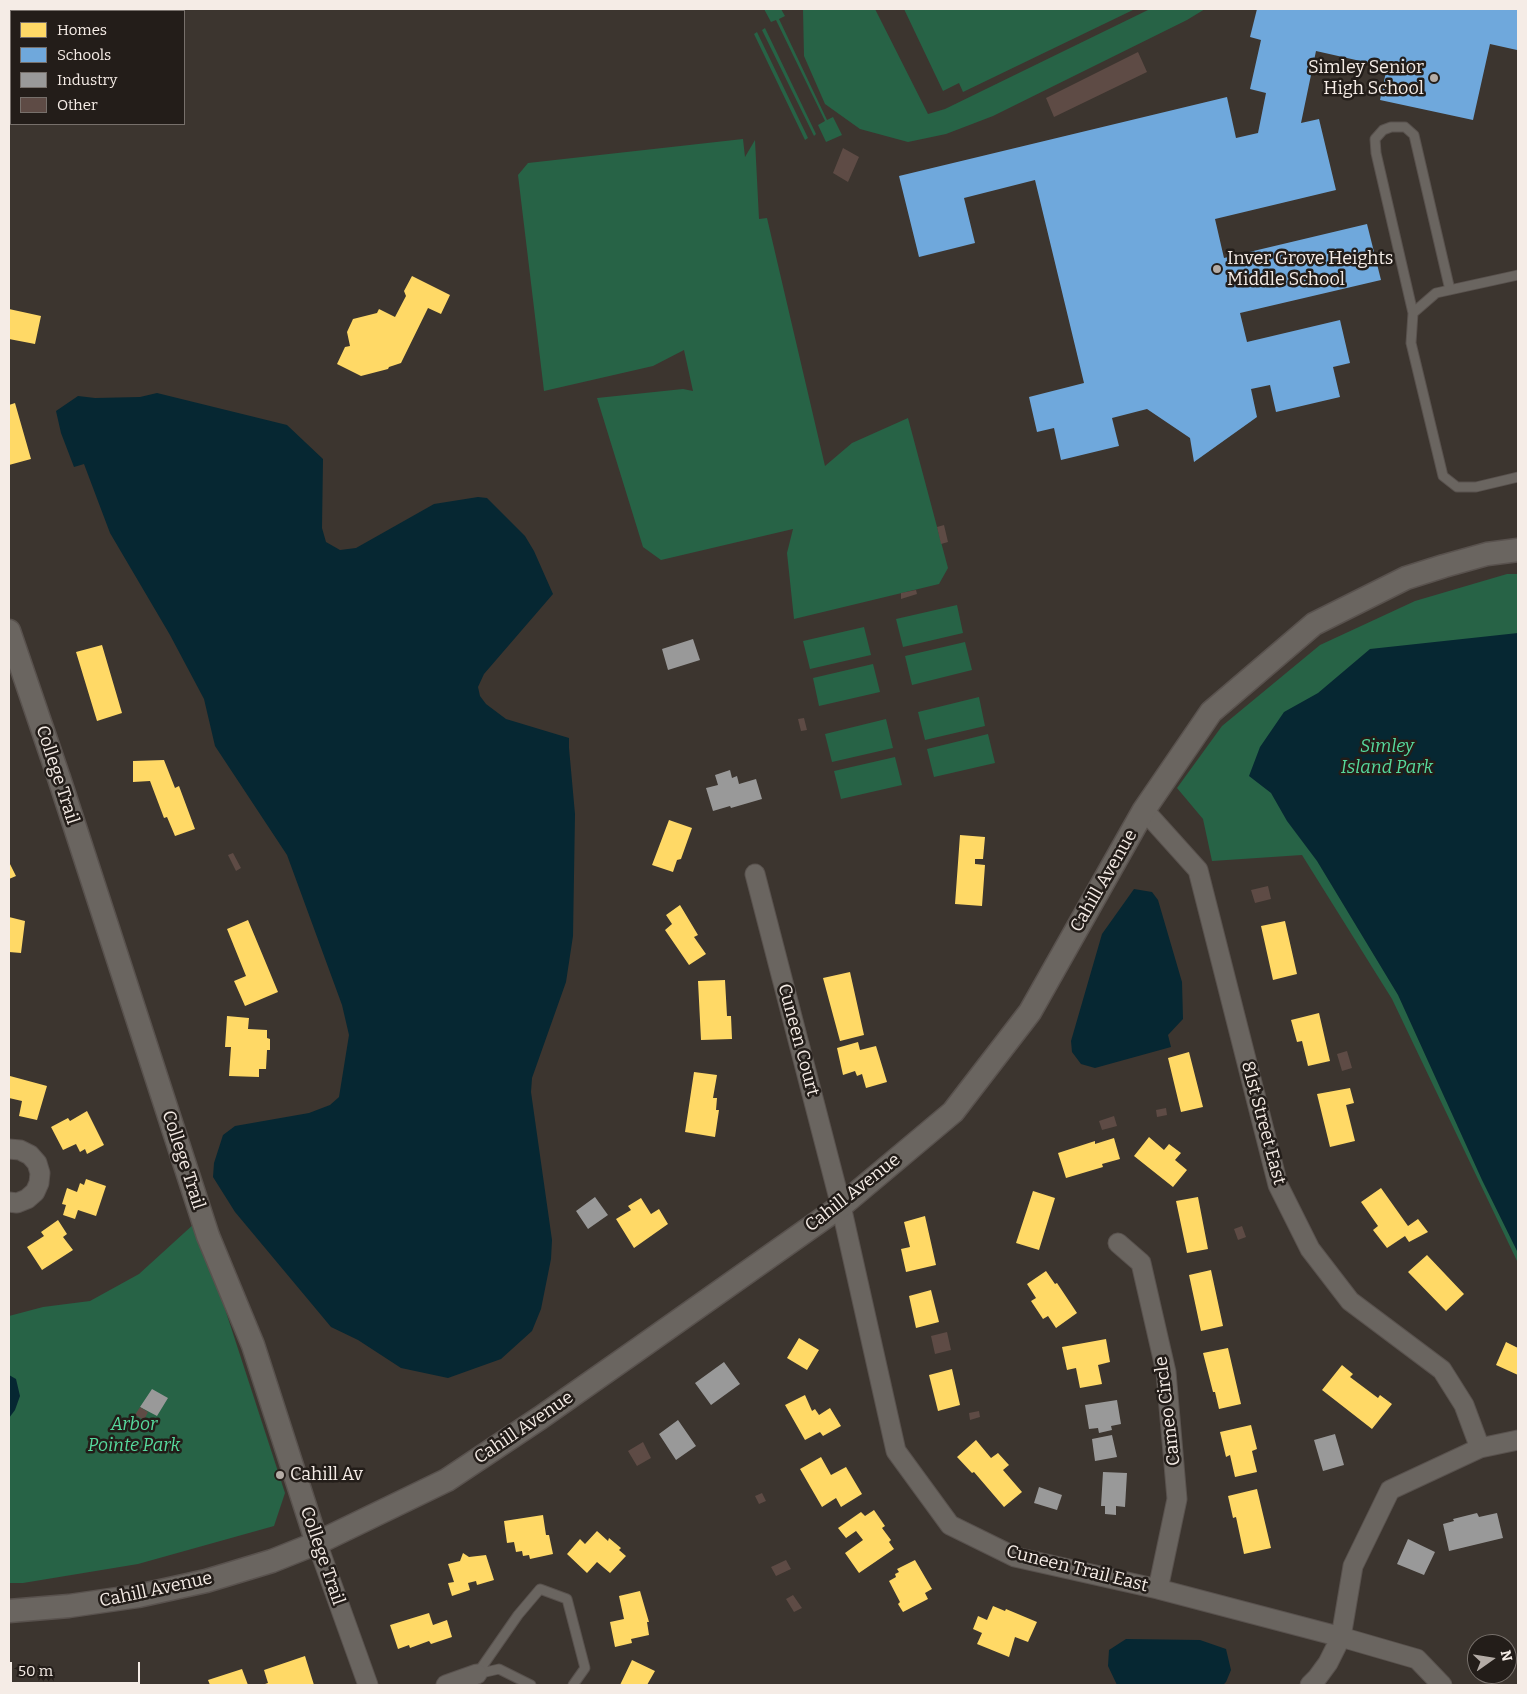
<!DOCTYPE html>
<style>
body{margin:0}
#map{position:relative;width:1527px;height:1694px;overflow:hidden;background:#3c352f;font-family:Bitter,serif}
canvas{display:block}
.frame{position:absolute;inset:0;border:10px solid #f5ece6;pointer-events:none}
.legend{position:absolute;left:10px;top:10px;width:175px;height:115px;box-sizing:border-box;background:#231d19;border:1px solid #77706b;margin:0;padding:6px 9px;list-style:none;font-size:15px;color:#f5ece6}
.legend li{display:flex;align-items:center;gap:10px;height:25px}
.legend b{width:25px;border:1px solid #77706b}
.north{position:absolute;left:1467px;top:1634px;width:50px;height:50px;box-sizing:border-box;background:#231d19;border:1px solid #77706b;border-radius:50%;rotate:77deg;font-size:14px;font-weight:700;line-height:20px;text-align:center;color:#f5ece6}
.north::after{content:'';display:block;margin:auto;width:18px;height:22px;background:#b4aca6;clip-path:polygon(50% 0,100% 100%,50% 72%,0 100%)}
.scale{position:absolute;left:10px;top:1662px;width:130px;height:22px;box-sizing:border-box;border:2px solid #f5ece6;border-top:0;padding-left:6px;font-size:15px;line-height:18px;white-space:nowrap;color:#f5ece6;-webkit-text-stroke:4px #231d19;paint-order:stroke}
</style>
<div id="map">
<canvas width="1527" height="1694"></canvas>
<div class="frame"></div>
<ul class="legend">
<li><b style="height:14px;background:#ffd966"></b>Homes</li>
<li><b style="height:14px;background:#6fa8dc"></b>Schools</li>
<li><b style="height:14px;background:#999"></b>Industry</li>
<li><b style="height:14px;background:#5e4b45"></b>Other</li>
</ul>
<div class="north">N</div>
<div class="scale">50 m</div>
</div>
<script>
const context = document.querySelector('canvas').getContext('2d');
context.lineJoin = 'round';
function fill(path, color) { context.fillStyle = color; context.fill(path, 'evenodd'); }
const poly = rows => new Path2D(rows.map(r => 'M' + r).join(''));
function trace(path, color, width, dash) { context.strokeStyle = color; context.lineWidth = width; context.lineCap = dash ? 'butt' : 'round'; context.setLineDash(dash || []); context.stroke(path); }
function drawText(font, color, halo, rows, align = 'center') {
  context.font = font + ' Bitter,serif'; context.lineWidth = 5; context.setLineDash([]); context.textBaseline = 'middle'; context.strokeStyle = halo; context.fillStyle = color; for (const [text, x, y, turn = 0] of rows) {
    context.save(); context.translate(x, y); context.rotate((+turn || 0) * Math.PI / 180); context.textAlign = isNaN(turn) ? turn : align; if (halo) context.strokeText(text, 0, 0); context.fillText(text, 0, 0); context.restore();
  }
}
const green = poly([
 [764,9,781,9,785,16,779,19,827,120,833,117,842,135,826,142,818,125,825,121,776,20,771,22],
 [803,9,875,9,928,114,945,109,1150,9,1205,9,1187,20,993,116,946,134,908,142,860,129,825,104,804,56],
 [904,9,1135,9,963,92,959,83,943,91],
 [765,28,816,134,814,136,762,30],
 [757,32,808,138,805,140,754,34],
 [743,139,745,157,755,140,759,219,767,218,825,466,852,443,908,418,948,568,939,584,794,619,787,553,793,529,661,560,643,547,597,398,683,389,693,391,684,350,653,366,544,391,518,175,528,163],
 [1507,574,1518,574,1518,1263,1392,999,1302,855,1212,861,1203,819,1177,788,1222,726,1320,645,1415,601],
 [957,605,963,633,903,647,896,619],
 [864,627,871,655,810,669,803,641],
 [965,642,972,670,912,685,905,656],
 [873,664,880,692,819,706,813,678],
 [979,697,985,726,925,740,918,712],
 [886,719,893,748,832,762,825,734],
 [988,734,995,763,934,777,927,749],
 [895,757,902,785,841,799,834,771],
 [195,1223,211,1266,285,1493,274,1526,138,1564,23,1583,9,1583,9,1316,43,1307,90,1301,139,1274]
]);
const water = poly([
 [157,393,287,425,323,459,322,528,326,542,340,550,356,548,434,504,478,497,487,498,525,536,534,551,553,594,484,674,478,687,480,696,486,704,506,719,569,738,569,748,575,814,573,936,566,982,532,1078,531,1092,552,1240,551,1259,541,1309,532,1331,501,1359,448,1378,401,1368,358,1340,331,1327,235,1212,213,1177,214,1163,223,1135,235,1126,309,1113,330,1105,339,1097,349,1035,342,1005,287,855,215,746,204,699,170,635,110,533,84,464,74,467,61,433,56,411,78,396,95,398,140,397],
 [1518,633,1518,1253,1482,1180,1398,995,1317,861,1287,821,1271,793,1249,776,1260,747,1284,712,1318,693,1370,649],
 [1134,889,1152,892,1158,900,1182,982,1183,1019,1168,1035,1171,1047,1095,1068,1081,1064,1072,1052,1071,1041,1102,934],
 [9,1375,16,1379,20,1396,15,1410,9,1418],
 [1126,1639,1200,1640,1226,1649,1231,1670,1226,1682,1223,1685,1117,1685,1108,1666,1109,1650]
]);
const homes = poly([
 [412,276,450,295,441,314,428,308,401,363,389,367,388,369,361,376,337,364,345,347,350,346,347,332,353,319,377,313,379,309,395,317,406,296,404,291],
 [9,309,41,316,35,344,9,339],
 [15,403,31,459,9,465,9,405],
 [102,645,122,713,97,721,76,652],
 [164,760,175,788,179,786,195,829,175,836,167,817,164,818,150,781,133,782,133,761],
 [669,820,692,828,681,859,677,860,673,872,652,865],
 [960,835,985,837,983,859,975,859,975,864,985,865,982,906,955,904],
 [9,862,16,876,9,879],
 [680,905,698,935,694,937,706,954,689,965,665,930,672,924,666,915],
 [9,917,25,921,21,953,9,952],
 [248,920,278,992,245,1006,234,981,246,976,227,929],
 [1285,921,1297,974,1273,980,1261,926],
 [850,972,864,1035,840,1041,823,978],
 [725,980,727,1016,731,1016,732,1039,701,1040,698,981],
 [1319,1013,1330,1061,1308,1066,1302,1041,1297,1042,1291,1020],
 [227,1016,249,1018,248,1029,267,1030,267,1038,270,1039,270,1050,267,1050,266,1069,259,1069,259,1077,229,1076,231,1047,225,1047],
 [858,1042,860,1050,876,1046,887,1082,866,1088,862,1074,857,1076,855,1071,843,1075,837,1048],
 [1189,1052,1203,1107,1181,1112,1168,1058],
 [694,1072,717,1075,713,1098,717,1098,716,1110,719,1110,715,1137,685,1132],
 [10,1076,47,1086,37,1120,19,1116,22,1101,9,1098],
 [1350,1088,1354,1103,1346,1105,1355,1141,1330,1147,1317,1094],
 [87,1111,104,1145,87,1154,85,1149,80,1152,76,1144,63,1150,51,1127,68,1118,70,1121],
 [1149,1137,1164,1150,1169,1144,1181,1153,1175,1160,1187,1170,1173,1187,1134,1156],
 [1114,1138,1120,1159,1102,1164,1103,1167,1066,1178,1058,1153,1095,1141,1095,1144],
 [86,1179,106,1186,96,1216,78,1210,75,1219,63,1215,66,1205,62,1204,67,1188,77,1192,80,1183,84,1185],
 [1381,1188,1408,1226,1418,1219,1428,1232,1409,1242,1405,1236,1387,1248,1373,1230,1378,1226,1361,1202],
 [1033,1191,1055,1198,1039,1250,1016,1243],
 [1198,1197,1208,1249,1187,1253,1176,1201],
 [641,1198,651,1214,659,1209,668,1224,634,1248,616,1219,631,1210,628,1206],
 [925,1216,936,1265,906,1272,901,1249,910,1247,904,1222],
 [58,1220,67,1234,63,1237,73,1250,42,1270,27,1247,44,1236,41,1232],
 [1427,1255,1464,1294,1446,1311,1408,1272],
 [1211,1270,1223,1326,1201,1331,1189,1275],
 [1046,1271,1055,1284,1057,1283,1077,1313,1056,1328,1048,1316,1043,1319,1031,1301,1036,1298,1027,1284],
 [931,1290,939,1322,916,1328,909,1296],
 [799,1338,819,1350,807,1370,787,1358],
 [1106,1339,1110,1362,1098,1365,1102,1384,1080,1388,1076,1368,1067,1370,1062,1347],
 [1506,1342,1518,1348,1518,1375,1496,1365],
 [1228,1348,1241,1404,1219,1409,1215,1392,1213,1392,1203,1353],
 [1342,1365,1353,1374,1350,1377,1378,1398,1380,1395,1392,1404,1372,1429,1322,1390],
 [952,1369,960,1405,938,1411,929,1375],
 [805,1395,812,1411,815,1409,819,1415,830,1408,841,1426,823,1436,820,1432,805,1440,785,1405],
 [1251,1425,1257,1449,1252,1451,1257,1472,1235,1477,1230,1455,1226,1457,1220,1432],
 [976,1440,991,1458,998,1453,1009,1465,1003,1470,1022,1492,1004,1507,974,1472,972,1473,957,1457],
 [821,1457,831,1475,846,1467,862,1494,841,1507,836,1498,822,1507,800,1469],
 [1257,1489,1271,1548,1244,1554,1236,1517,1233,1518,1228,1496],
 [874,1510,885,1526,882,1528,891,1540,889,1542,894,1549,859,1573,845,1553,863,1540,856,1531,846,1538,838,1528,861,1512,865,1516],
 [543,1515,546,1535,549,1535,553,1554,530,1559,529,1555,523,1556,522,1551,516,1552,514,1542,507,1543,504,1521],
 [597,1531,608,1541,609,1538,621,1548,619,1550,626,1556,610,1573,597,1562,587,1573,567,1554,580,1539,585,1544],
 [463,1553,469,1557,486,1555,494,1580,477,1585,476,1581,468,1583,470,1590,452,1596,448,1583,454,1582,448,1564,460,1561],
 [915,1560,932,1589,925,1593,928,1599,903,1612,898,1604,900,1602,889,1581,896,1577,895,1574,899,1572,897,1569],
 [640,1591,649,1622,647,1622,649,1635,631,1639,632,1643,615,1647,610,1622,624,1619,619,1596],
 [993,1606,1005,1611,1006,1609,1037,1622,1028,1642,1015,1637,1009,1657,977,1644,982,1633,973,1629,978,1616,987,1620],
 [429,1613,433,1625,447,1620,452,1637,431,1644,429,1641,410,1648,409,1645,398,1649,390,1625],
 [305,1656,314,1685,262,1685,268,1683,264,1670],
 [632,1660,655,1671,647,1685,620,1685],
 [242,1669,248,1685,210,1685,208,1680]
]);
const schools = poly([
 [1257,9,1518,9,1518,46,1517,50,1490,44,1473,120,1380,100,1387,67,1316,51,1301,123,1319,119,1336,190,1215,219,1224,258,1367,224,1381,280,1240,313,1247,342,1340,320,1350,363,1333,367,1340,397,1276,412,1270,385,1251,389,1257,417,1194,462,1190,438,1147,409,1112,418,1119,446,1061,460,1054,428,1037,432,1029,397,1084,383,1035,180,964,198,975,243,919,257,899,176,1227,97,1236,138,1258,133,1266,93,1250,89,1261,40,1250,37]
]);
const industry = poly([
 [693,639,700,660,668,670,662,649],
 [730,770,732,778,737,776,739,784,756,779,762,799,731,808,730,806,713,811,706,788,718,785,715,775],
 [595,1197,608,1215,588,1229,576,1211],
 [724,1362,740,1384,711,1405,695,1383],
 [152,1389,168,1398,157,1416,140,1407],
 [1117,1400,1121,1424,1111,1426,1112,1430,1099,1433,1098,1428,1089,1429,1085,1405],
 [678,1420,696,1446,676,1460,659,1434],
 [1335,1434,1344,1465,1323,1471,1314,1440],
 [1112,1435,1117,1457,1095,1461,1092,1439],
 [1103,1472,1127,1473,1125,1507,1116,1506,1116,1515,1105,1514,1105,1506,1101,1506],
 [1039,1487,1062,1495,1057,1510,1034,1503],
 [1477,1513,1479,1517,1497,1513,1503,1538,1449,1551,1443,1524,1454,1521,1453,1519],
 [1408,1539,1435,1552,1424,1575,1397,1564]
]);
const building = poly([
 [1138,52,1147,72,1054,117,1046,98],
 [843,148,859,157,848,182,833,173],
 [944,525,948,542,941,544,937,527],
 [916,590,917,594,901,599,901,593],
 [804,718,807,730,801,731,798,719],
 [233,853,241,868,236,871,228,855],
 [1268,886,1271,899,1255,903,1251,890],
 [1347,1051,1352,1068,1342,1071,1337,1054],
 [1166,1108,1167,1115,1157,1117,1156,1110],
 [1114,1116,1117,1126,1102,1130,1099,1121],
 [1242,1226,1246,1237,1238,1240,1234,1229],
 [947,1332,951,1350,935,1354,931,1336],
 [140,1407,148,1412,144,1420,135,1415],
 [979,1411,980,1417,970,1420,969,1413],
 [643,1442,651,1458,637,1466,628,1451],
 [762,1493,766,1501,759,1504,755,1496],
 [786,1560,791,1569,776,1576,771,1567],
 [793,1595,802,1608,794,1612,786,1599]
]);
const service = poly([
 [1518,275,1436,293,1413,313,1411,343,1443,476,1457,487,1476,487,1518,477],
 [1413,313,1376,153,1375,139,1383,130,1391,127,1405,127,1414,135,1450,290],
 [477,1674,518,1615,540,1589,567,1599,585,1668,573,1685],
 [477,1674,499,1669,531,1685]
]);
const minor = poly([
 [1144,810,1198,870,1278,1185,1310,1249,1350,1301,1442,1370,1464,1405,1480,1448],
 [755,874,841,1206,896,1451,950,1525,1015,1557,1158,1589,1341,1637,1417,1659,1442,1685],
 [9,1149,20,1150,30,1155,37,1163,40,1173,39,1183,35,1192,27,1199,17,1203,9,1202],
 [1118,1243,1141,1263,1166,1372,1177,1499,1158,1589],
 [317,1543,368,1685],
 [446,1685,477,1674],
 [1310,1685,1317,1678,1328,1663,1341,1637,1353,1566,1390,1490,1480,1448,1518,1440]
]);
const tertiary = poly([
 [9,631,59,778,208,1236,253,1345,317,1543],
 [9,1611,69,1606,138,1596,206,1581,272,1561,317,1543,447,1480,540,1418,637,1350,841,1206,953,1112,1030,1012,1144,810,1211,712,1314,624,1406,578,1444,566,1487,554,1518,550]
]);
const markers = [
 [1434,78,5,"#b4aca6"],
 [1217,269,5,"#b4aca6"],
 [280,1475,5,"#b4aca6"]
];
const poiNames = [
 ["Simley Senior",1424,68,"right"],
 ["High School",1424,89,"right"],
 ["Inver Grove Heights",1227,259],
 ["Middle School",1227,280],
 ["Cahill Av",290,1475]
];
const parkNames = [
 ["Simley",1387,747],
 ["Island Park",1387,768],
 ["Arbor",134,1425],
 ["Pointe Park",134,1446]
];
const streetNames = [
 ["College Trail",57,775,72],
 ["Cahill Avenue",1104,881,-60],
 ["Cuneen Court",798,1040,75],
 ["81st Street East",1263,1123,75],
 ["College Trail",183,1160,72],
 ["Cahill Avenue",853,1193,-38],
 ["Cameo Circle",1168,1411,-97],
 ["Cahill Avenue",524,1428,-34],
 ["College Trail",322,1556,71],
 ["Cuneen Trail East",1077,1569,14],
 ["Cahill Avenue",156,1590,-12]
];
fill(green, '#276346');
fill(water, '#062732');
fill(homes, '#ffd966');
fill(schools, '#6fa8dc');
fill(industry, '#999');
fill(building, '#5e4b45');
trace(service, '#59524e', 11);
trace(minor, '#59524e', 21);
trace(tertiary, '#59524e', 25);
trace(service, '#6a6560', 9);
trace(minor, '#6a6560', 19);
trace(tertiary, '#6a6560', 22);
for (const [x, y, r, color] of markers) { const dot = new Path2D(); dot.arc(x, y, r, 0, 2 * Math.PI); context.fillStyle = color; context.fill(dot); trace(dot, '#231d19', 2); }
drawText('18px', '#f5ece6', '#231d19', poiNames, 'left');
drawText('italic 18px', '#56da9d', '#231d19', parkNames);
drawText('18px', '#f5ece6', '#231d19', streetNames);
</script>
